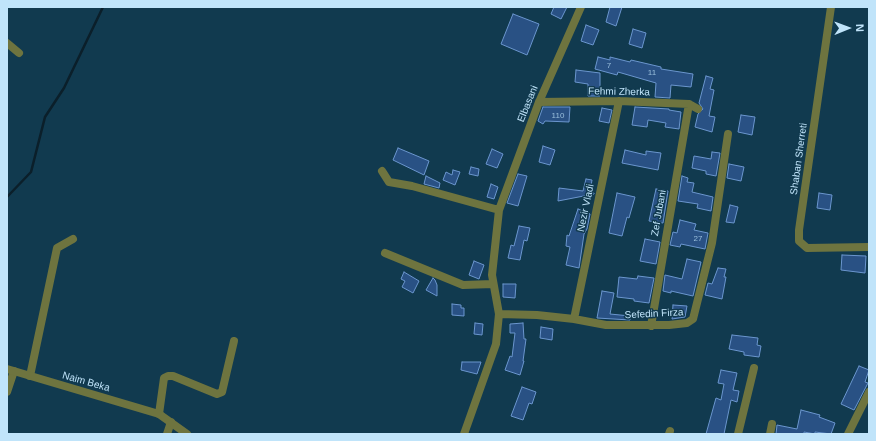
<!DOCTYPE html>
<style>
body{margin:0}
#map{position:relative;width:876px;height:441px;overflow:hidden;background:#113a4f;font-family:Helvetica,sans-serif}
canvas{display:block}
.frame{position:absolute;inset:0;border:8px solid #c0e4fa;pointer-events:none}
.north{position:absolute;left:828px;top:8px;width:40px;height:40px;-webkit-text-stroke:3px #113a4f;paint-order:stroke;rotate:89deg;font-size:11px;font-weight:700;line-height:16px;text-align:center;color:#c0e4fa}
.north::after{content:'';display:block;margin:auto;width:14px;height:18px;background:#c0e4fa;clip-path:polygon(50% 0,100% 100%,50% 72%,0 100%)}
</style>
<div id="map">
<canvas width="876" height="441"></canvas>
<div class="frame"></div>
<div class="north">N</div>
</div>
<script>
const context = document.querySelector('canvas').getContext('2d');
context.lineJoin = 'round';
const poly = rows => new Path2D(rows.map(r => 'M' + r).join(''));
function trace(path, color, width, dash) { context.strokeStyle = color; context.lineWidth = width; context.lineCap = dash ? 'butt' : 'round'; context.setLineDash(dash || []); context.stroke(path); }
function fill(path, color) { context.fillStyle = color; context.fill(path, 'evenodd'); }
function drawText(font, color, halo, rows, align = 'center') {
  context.font = font + ' Helvetica,sans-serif'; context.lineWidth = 3; context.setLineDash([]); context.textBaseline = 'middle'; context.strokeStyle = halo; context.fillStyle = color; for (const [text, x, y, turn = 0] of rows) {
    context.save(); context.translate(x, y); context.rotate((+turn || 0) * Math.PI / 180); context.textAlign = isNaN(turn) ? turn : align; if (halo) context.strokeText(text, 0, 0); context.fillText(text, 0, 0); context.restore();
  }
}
const stream = poly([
 [7,197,31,172,45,117,64,88,103,7]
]);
const building = poly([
 [554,7,567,7,561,19,551,14,554,7],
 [610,7,622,7,616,26,606,22,610,7],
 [513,14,539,24,527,55,501,44,513,14],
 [586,25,599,30,593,45,581,41,586,25],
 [633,29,646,33,642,48,629,44,633,29],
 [598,57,610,60,610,57,630,62,631,60,661,67,661,69,693,74,691,87,671,85,670,98,655,97,656,83,618,72,617,75,595,69,598,57],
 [576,70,600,73,600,96,588,96,588,84,575,82,576,70],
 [706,76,713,78,710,89,714,90,709,116,715,117,712,132,695,127,698,114,703,109,699,103,706,76],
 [543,107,570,107,569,122,545,121,543,124,538,121,543,107],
 [635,107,669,109,669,110,681,112,679,129,665,127,666,123,648,120,647,127,632,125,635,107],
 [602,108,612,110,609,123,599,121,602,108],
 [741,115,755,117,752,135,738,132,741,115],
 [543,146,555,150,550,165,539,162,543,146],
 [398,148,429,161,424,175,393,160,398,148],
 [492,149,503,154,497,168,486,164,492,149],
 [625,150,646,155,646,151,661,153,658,170,622,163,625,150],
 [712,152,720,153,716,176,706,174,706,171,692,168,694,156,711,159,712,152],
 [729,164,744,167,741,181,727,178,729,164],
 [471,167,479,169,478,176,469,174,471,167],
 [453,170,460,172,455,185,443,180,446,172,452,175,453,170],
 [518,174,527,176,518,206,507,203,518,174],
 [426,176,440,183,439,188,424,184,426,176],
 [682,176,688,178,687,182,694,183,692,192,713,197,711,211,697,208,698,204,678,201,682,176],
 [586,179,592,180,590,192,594,193,594,194,558,201,559,188,583,191,586,179],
 [491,184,498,187,494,199,487,197,491,184],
 [656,189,668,191,663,223,649,221,656,189],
 [617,193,635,197,629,218,627,217,622,236,609,233,617,193],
 [819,193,832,195,830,210,817,208,819,193],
 [730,205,738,207,734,223,726,222,730,205],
 [578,209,590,214,587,229,584,234,579,268,566,265,570,247,566,246,567,235,569,236,578,209],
 [680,220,696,224,694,230,708,233,705,249,681,244,680,247,670,245,673,232,677,233,680,220],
 [519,226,530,228,527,241,524,240,520,260,508,258,511,245,514,246,519,226],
 [645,239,660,242,656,264,640,261,645,239],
 [842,255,866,256,865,273,841,270,842,255],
 [687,259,701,262,693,296,671,291,671,293,663,291,665,275,682,279,687,259],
 [474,261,484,265,479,279,469,275,474,261],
 [718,268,726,269,724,277,726,277,722,299,705,295,708,283,712,284,718,268],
 [404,272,419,281,413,293,402,287,405,281,401,279,404,272],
 [638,276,654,278,649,303,634,301,634,299,617,297,619,277,637,279,638,276],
 [433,278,435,280,437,285,437,296,426,290,433,278],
 [503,284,516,284,515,298,503,297,503,284],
 [602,291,614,293,610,314,630,316,630,320,597,318,602,291],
 [452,304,461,305,461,308,464,308,464,316,452,315,452,304],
 [673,305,687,306,685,317,672,319,673,305],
 [475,323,483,324,482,335,474,334,475,323],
 [523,323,524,339,526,339,523,361,524,361,520,375,505,370,510,356,512,357,515,333,510,333,510,324,523,323],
 [541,327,553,329,552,340,540,338,541,327],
 [732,335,758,338,757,345,761,346,759,357,744,355,744,352,729,349,732,335],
 [462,362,481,362,477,374,461,370,462,362],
 [859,366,869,370,865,382,868,383,854,410,841,404,859,366],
 [721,370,737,373,733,390,739,391,737,402,731,400,724,434,706,434,716,398,721,400,724,384,718,383,721,370],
 [522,387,536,392,532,404,529,403,523,420,511,416,522,387],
 [801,410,820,415,819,417,835,423,831,434,815,432,815,434,804,432,804,434,776,434,777,425,797,429,801,410]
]);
const minor = poly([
 [831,7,799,230,799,241,807,248,869,247],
 [7,43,19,53],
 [539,102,619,101,689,104,698,109],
 [382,171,389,182,412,186,499,210],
 [385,253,463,285,493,284],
 [499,314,537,315,574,319,606,325,669,325,687,323,693,319,712,243,728,134],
 [574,319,619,101],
 [651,326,689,104],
 [30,376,57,248,73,239],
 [7,392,14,371],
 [159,414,164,378,168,376,173,376,217,394,222,392,234,341],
 [167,434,171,422],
 [464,434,496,344,499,314,492,275,499,210,539,102,581,7],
 [669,434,670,431],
 [738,434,754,368],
 [770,434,772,424],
 [848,434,869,392]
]);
const tertiary = poly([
 [7,369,159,414,187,434]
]);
const numberNames = [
 ["7",609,66],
 ["11",652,73],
 ["110",558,116],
 ["27",698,239]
];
const streetNames = [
 ["Fehmi Zherka",619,92,1],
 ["Elbasani",528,104,-68],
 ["Shaban Sherreti",799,159,-82],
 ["Nezir Vladi",586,208,-78],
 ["Zef Jubani",659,213,-80],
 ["Sefedin Firza",654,314,-3],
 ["Naim Beka",86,382,16]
];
trace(stream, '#0b1f2a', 2.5);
fill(building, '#295184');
trace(building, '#6b96ce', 1);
trace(minor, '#6e743f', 8);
trace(tertiary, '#6e743f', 8);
drawText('8px', '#9abfdc', null, numberNames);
drawText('10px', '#c0e4fa', '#113a4f', streetNames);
</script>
